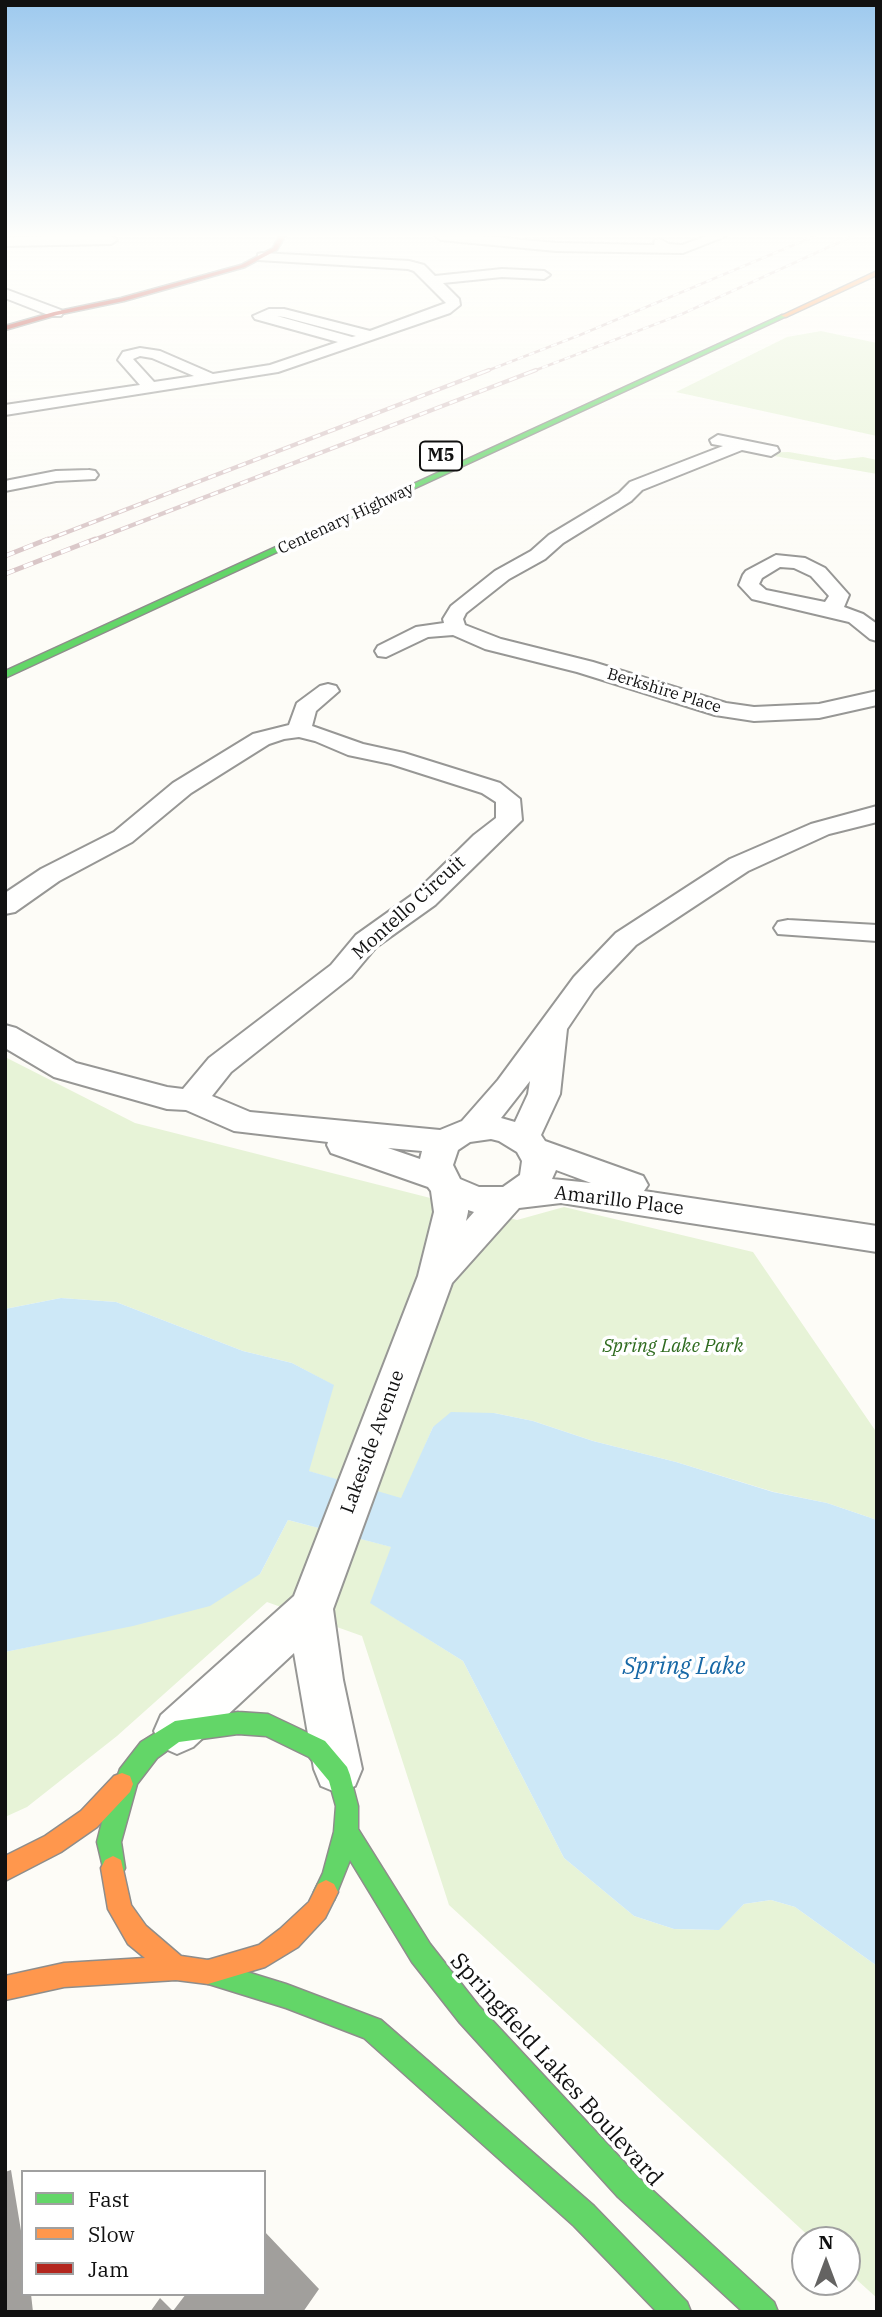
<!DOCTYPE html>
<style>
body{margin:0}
#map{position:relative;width:882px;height:2317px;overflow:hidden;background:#fdfcf7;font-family:"IBM Plex Serif",serif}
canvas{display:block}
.frame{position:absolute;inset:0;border:7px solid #111;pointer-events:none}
.legend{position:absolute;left:21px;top:2170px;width:245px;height:126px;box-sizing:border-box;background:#fff;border:2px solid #a0a0a0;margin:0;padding:9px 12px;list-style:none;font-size:21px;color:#111}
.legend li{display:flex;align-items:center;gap:14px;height:35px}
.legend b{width:35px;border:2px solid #a0a0a0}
.north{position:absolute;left:791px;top:2226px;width:70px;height:70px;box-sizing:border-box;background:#fff;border:2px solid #a0a0a0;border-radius:50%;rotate:0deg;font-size:19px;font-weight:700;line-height:28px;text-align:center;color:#111}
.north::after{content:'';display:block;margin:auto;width:24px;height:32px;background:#646362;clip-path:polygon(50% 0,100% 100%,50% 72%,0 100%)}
</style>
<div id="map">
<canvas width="882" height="2317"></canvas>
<div class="frame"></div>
<ul class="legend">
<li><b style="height:9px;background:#63d668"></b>Fast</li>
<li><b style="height:9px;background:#ff974d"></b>Slow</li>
<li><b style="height:9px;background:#b3261e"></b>Jam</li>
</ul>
<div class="north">N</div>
</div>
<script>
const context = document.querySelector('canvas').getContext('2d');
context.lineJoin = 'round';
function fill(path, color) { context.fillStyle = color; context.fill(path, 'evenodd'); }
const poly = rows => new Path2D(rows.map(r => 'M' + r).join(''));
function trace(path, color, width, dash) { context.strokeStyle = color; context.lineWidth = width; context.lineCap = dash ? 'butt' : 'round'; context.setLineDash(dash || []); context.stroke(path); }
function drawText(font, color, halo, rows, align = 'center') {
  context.font = font + ' "IBM Plex Serif",serif'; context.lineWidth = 7; context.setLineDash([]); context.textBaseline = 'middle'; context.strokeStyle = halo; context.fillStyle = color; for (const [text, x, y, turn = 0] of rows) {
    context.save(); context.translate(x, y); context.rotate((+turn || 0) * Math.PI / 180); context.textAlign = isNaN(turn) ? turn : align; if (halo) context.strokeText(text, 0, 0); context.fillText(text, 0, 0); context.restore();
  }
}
const green = poly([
 [821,331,877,343,877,436,676,392,787,337],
 [789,452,835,460,863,457,877,460,877,474,757,453],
 [5,1057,135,1123,517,1220,564,1207,753,1252,877,1433,877,1520,827,1503,774,1492,676,1462,593,1441,533,1421,494,1413,433,1427,402,1499,308,1471,333,1385,292,1363,243,1351,116,1302,61,1298,5,1309],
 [288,1520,392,1547,371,1603,463,1661,564,1858,634,1916,674,1929,718,1930,744,1904,771,1900,795,1907,877,1966,877,2298,847,2271,847,2240,813,2240,449,1905,362,1636,267,1602,117,1736,27,1807,5,1817,5,1652,47,1643,260,1574]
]);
const water = poly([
 [61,1298,116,1302,243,1351,292,1363,334,1385,309,1471,401,1498,433,1427,451,1412,494,1413,533,1421,593,1441,676,1462,773,1492,827,1503,877,1520,877,1966,795,1907,771,1900,744,1904,719,1930,674,1929,634,1916,564,1858,463,1661,370,1603,391,1547,288,1520,260,1574,210,1606,133,1626,5,1652,5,1309]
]);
const building = poly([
 [11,2170,23,2243,23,2294,31,2294,33,2312,5,2312,5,2172],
 [264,2231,319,2289,303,2312,150,2312,160,2298,173,2311,186,2294,264,2294]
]);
const street = poly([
 [44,236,111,236,117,240,111,244,5,246,5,238,44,236],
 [435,236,482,236,556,243,654,245,655,240,659,239,669,244,682,245,707,236,726,236,683,253,556,251,441,240,435,236],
 [262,253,409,261,424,265,435,276,502,269,544,271,550,275,544,279,502,277,443,283,459,299,460,305,450,313,278,372,5,415,5,405,140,385,118,360,123,352,140,348,160,351,213,374,270,365,338,342,255,319,253,316,269,309,284,309,370,331,446,303,414,271,408,269,258,260,258,254,262,253],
 [277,316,284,317,356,336,352,337,277,316],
 [140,356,152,358,194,376,154,382,133,359,140,356],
 [5,289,61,310,63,313,61,316,51,316,5,298,5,289],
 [718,435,777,447,779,451,771,456,742,450,642,490,631,501,563,543,545,559,509,579,466,613,463,619,465,625,501,639,593,662,726,703,754,707,819,704,877,691,877,705,819,718,754,721,715,715,577,672,485,649,453,635,428,637,386,657,378,656,375,651,378,646,416,627,444,623,443,619,451,606,495,571,531,551,549,535,619,493,630,482,723,446,712,444,710,440,718,435],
 [89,470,95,471,98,475,95,479,56,481,5,491,5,481,56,471,89,470],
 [776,555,805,558,825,568,849,595,844,607,863,614,877,624,877,641,870,639,849,622,752,599,739,585,743,575,746,571,776,555],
 [780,567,794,568,811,576,829,596,825,602,766,590,759,584,762,578,780,567],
 [328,684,336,686,339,691,316,711,312,726,363,744,404,753,500,783,520,799,522,820,435,905,376,947,351,977,231,1072,212,1096,250,1112,440,1130,462,1121,498,1080,574,977,616,933,730,859,811,824,877,806,877,822,829,834,748,871,636,945,594,989,567,1029,560,1094,541,1135,545,1141,643,1176,648,1185,644,1191,877,1226,877,1252,561,1203,519,1208,452,1283,333,1609,343,1680,362,1769,355,1786,338,1793,321,1786,314,1769,294,1653,193,1747,177,1754,161,1747,154,1731,161,1715,294,1596,418,1276,434,1212,431,1191,428,1187,331,1153,327,1145,328,1142,234,1131,186,1110,167,1109,54,1077,5,1048,5,1025,16,1028,76,1063,167,1087,183,1089,209,1058,331,965,356,935,415,893,474,835,496,818,496,802,482,793,391,764,348,755,315,741,299,737,284,739,269,744,191,793,132,842,59,881,15,912,5,914,5,893,41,869,114,832,173,783,253,734,289,725,297,703,320,686,328,684],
 [530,1081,528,1094,515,1122,501,1118,530,1081],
 [491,1139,499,1141,517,1152,522,1161,520,1175,503,1187,479,1187,460,1179,453,1165,458,1150,470,1142,491,1139],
 [388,1148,422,1151,420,1159,388,1148],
 [556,1170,591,1183,552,1179,556,1170],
 [468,1210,474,1212,466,1221,468,1212,468,1210],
 [788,920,877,925,877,941,778,934,774,928,778,922,788,920]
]);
const fast = poly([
 [782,315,787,316,5,678,5,671,782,315],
 [238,1712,268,1714,325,1741,347,1767,350,1775,358,1806,358,1829,430,1944,478,2005,638,2177,774,2302,778,2312,743,2312,618,2197,460,2023,412,1962,350,1860,334,1900,326,1904,318,1900,314,1892,323,1873,334,1832,336,1806,329,1781,309,1757,266,1736,238,1734,179,1742,157,1758,137,1784,121,1842,125,1868,121,1876,113,1880,105,1876,97,1842,104,1814,120,1769,141,1742,175,1721,238,1712],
 [208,1960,286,1984,381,2020,594,2206,687,2302,691,2312,657,2312,574,2226,364,2038,286,2008,199,1981,196,1972,199,1963,208,1960]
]);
const slow = poly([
 [877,271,877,275,786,317,781,316,877,271],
 [122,1773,130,1776,133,1784,130,1792,97,1827,61,1852,5,1881,5,1856,45,1836,81,1811,114,1776,122,1773],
 [113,1856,121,1860,131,1905,146,1926,181,1956,208,1960,259,1945,280,1929,309,1902,318,1884,326,1880,334,1884,338,1892,325,1918,298,1947,265,1967,208,1984,176,1980,64,1987,5,2000,5,1976,64,1963,145,1958,128,1944,108,1909,101,1868,105,1860,113,1856]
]);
const jam = poly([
 [279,236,285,236,277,250,245,267,124,301,57,315,5,330,5,326,54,312,121,298,241,265,273,248,279,236]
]);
const railFar2 = poly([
 [484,372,580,335,815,236],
 [531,372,682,314,853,236]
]);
const railFar1 = poly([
 [44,541,489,370],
 [91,541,536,370]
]);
const rail = poly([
 [5,556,48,539],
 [5,574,95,539]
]);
const farStreetnames = [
 ["Centenary Highway",346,519,-25],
 ["Berkshire Place",664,691,17]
];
const shields = [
 [441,456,42]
];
const shieldNames = [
 ["M5",441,456]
];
const streetNames = [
 ["Montello Circuit",409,908,-42],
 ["Amarillo Place",619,1201,7],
 ["Lakeside Avenue",373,1442,-70]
];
const parkNames = [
 ["Spring Lake Park",673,1347]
];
const nearStreetnames = [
 ["Springfield Lakes Boulevard",556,2070,48]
];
const nearWaternames = [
 ["Spring Lake",684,1667]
];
fill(green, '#e7f3d7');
fill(water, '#cde8f7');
fill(building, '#a19f9c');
trace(street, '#979795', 4);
trace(fast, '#8e8d8b', 3);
trace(slow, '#8e8d8b', 3);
trace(jam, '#8e8d8b', 3);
fill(street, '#fffffe');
fill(fast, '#63d668');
fill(slow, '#ff974d');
fill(jam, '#b3261e');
trace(railFar2, '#d9c6c7', 2.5);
trace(railFar1, '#d9c6c7', 4.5);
trace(rail, '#d9c6c7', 5);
trace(railFar2, '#fff', 2, [6]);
trace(railFar1, '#fff', 2.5, [8]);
trace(rail, '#fff', 3.5, [10]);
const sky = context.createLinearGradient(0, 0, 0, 561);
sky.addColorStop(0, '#9dc9ee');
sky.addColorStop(0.42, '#fefefb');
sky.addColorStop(1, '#fefefb00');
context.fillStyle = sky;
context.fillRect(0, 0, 882, 561);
drawText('16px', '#111', '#fff', farStreetnames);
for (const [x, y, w] of shields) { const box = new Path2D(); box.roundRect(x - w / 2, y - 14.5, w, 29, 5); context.fillStyle = '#fff'; context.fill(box); trace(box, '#111', 2); }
drawText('bold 18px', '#111', null, shieldNames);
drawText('19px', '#111', '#fff', streetNames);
drawText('italic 19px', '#2f6b1f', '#fff', parkNames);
drawText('23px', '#111', '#fff', nearStreetnames);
drawText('italic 24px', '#1768a6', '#fff', nearWaternames);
</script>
